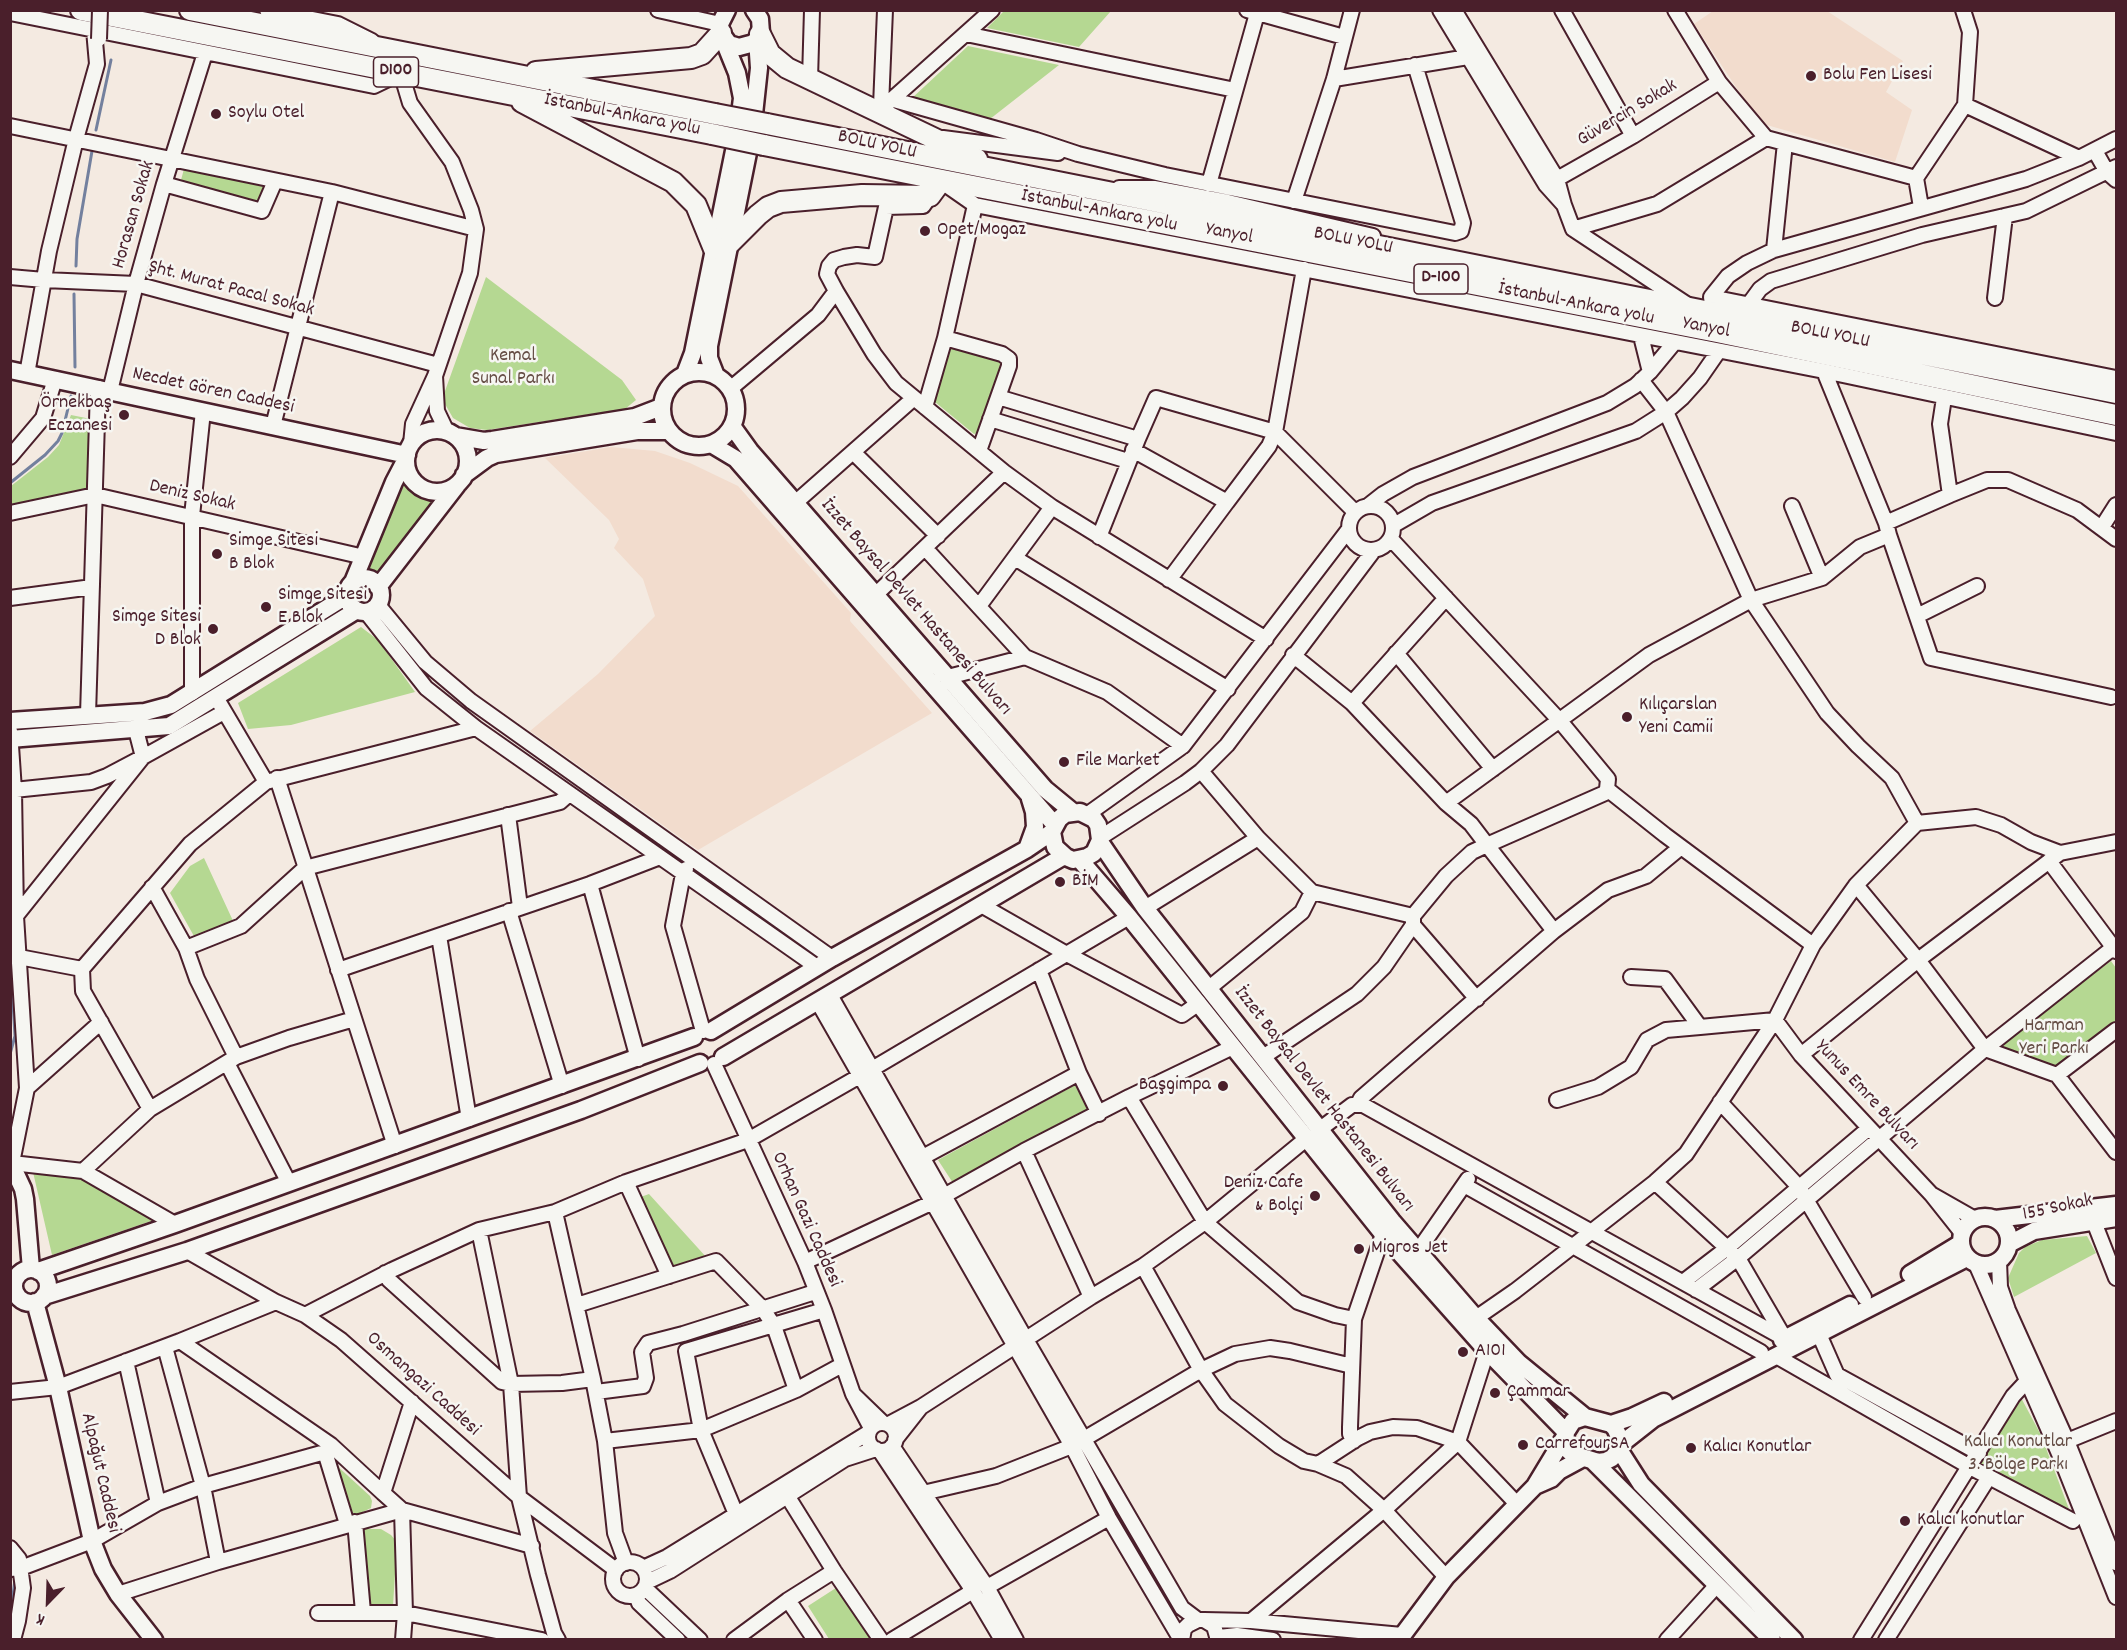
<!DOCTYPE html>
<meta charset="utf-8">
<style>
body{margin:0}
#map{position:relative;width:2127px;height:1650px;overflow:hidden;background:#f4eae1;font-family:Dekko,sans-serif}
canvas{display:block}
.frame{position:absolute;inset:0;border:12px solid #4a1f2b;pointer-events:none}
.north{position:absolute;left:18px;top:1572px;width:60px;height:60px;-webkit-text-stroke:4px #f6f6f2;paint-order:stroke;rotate:203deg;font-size:16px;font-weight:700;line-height:24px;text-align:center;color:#4a1f2b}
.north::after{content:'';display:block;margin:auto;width:21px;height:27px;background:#4a1f2b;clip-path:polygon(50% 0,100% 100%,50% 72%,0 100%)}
</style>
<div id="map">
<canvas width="2127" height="1650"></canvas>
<div class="frame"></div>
<div class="north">K</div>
</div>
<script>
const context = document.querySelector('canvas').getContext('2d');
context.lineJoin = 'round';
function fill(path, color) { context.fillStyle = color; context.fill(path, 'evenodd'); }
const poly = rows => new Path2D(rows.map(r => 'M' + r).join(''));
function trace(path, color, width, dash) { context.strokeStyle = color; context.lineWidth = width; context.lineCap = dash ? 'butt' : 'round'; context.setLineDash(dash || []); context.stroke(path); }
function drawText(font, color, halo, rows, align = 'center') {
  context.font = font + ' Dekko,sans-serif'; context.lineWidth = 5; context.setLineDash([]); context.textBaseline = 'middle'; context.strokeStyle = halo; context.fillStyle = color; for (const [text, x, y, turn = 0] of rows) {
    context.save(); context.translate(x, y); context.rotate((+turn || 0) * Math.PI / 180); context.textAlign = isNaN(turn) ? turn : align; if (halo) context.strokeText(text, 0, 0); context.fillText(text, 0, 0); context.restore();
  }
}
const built = poly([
 [1713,11,1827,11,1903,61,1886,92,1912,110,1895,162,1760,123,1694,24],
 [611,447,655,451,690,463,738,486,851,613,850,621,932,713,698,850,530,731,598,674,655,616,643,579,614,548,619,539,609,520,545,458]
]);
const green = poly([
 [1005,10,1111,10,1111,11,1079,47,987,28],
 [968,46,1059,65,990,119,913,102,911,99],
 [189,167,268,186,263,199,253,202,181,180,184,169],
 [486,277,622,380,636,400,625,409,487,430,470,428,453,418,445,404,445,391],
 [955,345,1000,358,1004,363,981,432,974,434,935,402,948,348],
 [71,415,91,419,87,488,84,491,11,504,11,486,48,457,59,445],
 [401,478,417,497,441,500,378,578,366,572],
 [361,627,378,640,415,692,291,725,248,729,238,703],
 [204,858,234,923,195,938,170,893,190,866],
 [2111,961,2116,968,2116,1025,2060,1068,2009,1056,2004,1050,2004,1041],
 [1075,1085,1089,1112,953,1183,938,1160],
 [33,1172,80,1177,127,1200,154,1220,52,1255],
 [649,1194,707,1258,672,1269,638,1198],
 [2087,1236,2096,1253,2014,1297,2008,1278,2019,1253,2025,1247,2042,1240],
 [2019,1394,2041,1435,2072,1517,1978,1464],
 [335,1464,370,1496,372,1501,371,1508,354,1516],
 [364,1529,381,1529,391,1535,397,1542,393,1606,367,1606],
 [839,1586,875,1639,829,1639,808,1606]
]);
const stream = poly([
 [96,130,111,60],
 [76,266,77,239,92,151],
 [74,294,75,367],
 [10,483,45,455,58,441,62,433,71,396],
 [10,953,15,1036,10,1054],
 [10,1621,15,1579]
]);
const minor = poly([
 [267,10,338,24,372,41],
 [658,10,720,24],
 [1247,10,1344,37],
 [1440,10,1546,185,1564,205,1557,179,1454,10],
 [1562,10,1633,136],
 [1675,10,1719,82,1766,138],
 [1963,10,1970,32,1965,105,2079,158],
 [10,13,374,86,401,73,410,103,452,162,471,210,476,229,470,273,435,376,413,424,411,444],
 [966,34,1235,90],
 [810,79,812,10],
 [1334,79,1468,57],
 [894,100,1036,140,1078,154,1165,175,1455,233,1461,231,1463,223,1415,65],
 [888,103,992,10],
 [881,106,885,10],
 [10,126,332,192,476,229],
 [943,138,1058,153],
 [2095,151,2107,172,2116,180],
 [942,182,975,205,1824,371,2116,433],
 [1550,183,1633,136,1719,82],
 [164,184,262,211,275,181],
 [1209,184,1258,10],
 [1119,188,1154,188,1228,202,1373,236],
 [930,196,923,206,886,207,875,257,857,255,844,257,834,260,829,266,827,274,836,291,874,354,896,383,1004,472,1052,507,1266,639],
 [1294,201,1334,79,1352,10],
 [1564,205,1573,229,1688,305],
 [1921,207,1916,178,1965,105],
 [1573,229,1657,204,1766,138,1916,178],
 [1774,250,1785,143],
 [10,277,44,280,136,284,438,365],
 [1711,297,1728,276,1747,263,1774,250,2026,179,2079,158,2116,139],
 [1995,298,2005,216],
 [1749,304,1760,289,1771,281,1922,235,2026,211,2116,167],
 [1714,319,1711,297,2116,378],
 [1641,336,1650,372],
 [945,338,1002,354,1009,359,1009,366,979,451],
 [1824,371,1886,523,1950,495],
 [27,374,49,251,76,139,97,64,94,30],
 [435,376,437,411,447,432],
 [1641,380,1666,412,1751,600,1827,713,1858,746,1892,778,1917,823],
 [730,389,818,315,836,291],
 [110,391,136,284,164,184,205,53],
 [998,397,1138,439,1099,537],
 [1944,398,1940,424,1950,495,1987,480,2008,480,2077,510,2116,539],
 [925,407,945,338,975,205],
 [990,419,1128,461],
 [273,426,332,192],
 [1138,439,1156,398,1275,432,1304,269],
 [1133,450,1227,502,1169,580],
 [854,453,938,536],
 [10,457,43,418,55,379],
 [1227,502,1269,446,1275,432,1355,512],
 [795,503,914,398],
 [1369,505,1383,494,1413,477,1607,403,1635,386,1650,372,1674,343],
 '1349 528a22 22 0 1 1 44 0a22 22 0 1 1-44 0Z',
 [1792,506,1822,578],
 [10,513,95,495,364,557],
 [1394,525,1432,503,1636,431,1666,412,1682,398,1700,378,1718,352],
 [2102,527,2116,505],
 [1889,535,1931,658,2111,697],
 [925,548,1025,657],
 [1015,558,1228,689],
 [10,598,92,587],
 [869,601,1004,472],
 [378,605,425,662,471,701,832,958],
 [979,606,1052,507],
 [366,612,426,688,476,728,817,967],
 [1917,616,1977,586],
 [1396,653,1493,769],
 [1293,655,1352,703,1446,803,1471,824,1487,845,1605,793,1607,789,1608,779,1560,721,1391,539],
 [948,677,1025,657,1107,692,1183,746],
 [192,693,192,516,203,411],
 [1352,703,1446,598],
 [220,704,266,782],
 [88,715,98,388],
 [10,731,14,790,16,916,27,1088,12,1163,83,1171,175,1224],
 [1201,771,1258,838],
 [277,778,395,1146],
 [1607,789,1665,835,1813,945],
 [14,790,91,782,107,776,143,757,136,730],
 [1446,803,1649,655,1751,600,1822,578,1860,547,1889,535,1886,523],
 [1088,814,1183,746,1349,529],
 [508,815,520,907],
 [1101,837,1185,783,1201,771,1227,745,1374,550],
 [2049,861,2116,951],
 [686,869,683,874,673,926,703,1031],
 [590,884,638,1059],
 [1856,885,1918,960,1985,1049,2057,1075,2116,1152],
 [152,887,186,948,197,979,236,1057],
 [1312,892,1413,916,1446,876,1472,852,1487,845,1554,931],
 [981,905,1065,953,1182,1015,1199,1003],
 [1145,908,1258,838,1312,892,1302,912,1208,989],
 [509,911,562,1086],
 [16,916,143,757,224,712],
 [1413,925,1477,999],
 [439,936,469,1119],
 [186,948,241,926,305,868,560,802,569,794],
 [19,957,82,969],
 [338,970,590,884,660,857],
 [1039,970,1079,1073,1099,1114],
 [1631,977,1665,979,1700,1027,1775,1020,1801,1055,1931,1194],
 [830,995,1025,1338,1182,1608,1198,1620],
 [818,1002,1072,1446,1109,1518,1181,1640],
 [1801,1055,1918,960,2060,853],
 [1263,1057,1357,994,1384,967,1413,925,1413,916],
 [227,1063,289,1183],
 [714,1064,805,1262,824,1310,853,1394],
 [2057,1075,2116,1030],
 [27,1088,101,1022],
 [1129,1097,1205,1222,1298,1302,1335,1315,1354,1319],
 [1557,1100,1598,1087,1631,1067,1647,1040,1666,1030,1700,1027],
 [1720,1102,1798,1186,1864,1297],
 [1358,1104,1361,1098,1554,931,1608,890,1646,876,1681,847],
 [150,1109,83,991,82,969,190,844,266,782,476,728],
 [1319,1130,1352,1105,1363,1105,1785,1339],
 [1024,1151,1091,1297],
 [923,1157,1079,1073],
 [83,1171,150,1109,236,1057,289,1038,354,1019],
 [626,1182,669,1276],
 [1655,1182,1738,1258,1784,1337],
 [1464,1185,1761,1352],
 [555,1212,593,1379,605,1441,615,1533,626,1563],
 [2094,1222,2116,1278],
 [479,1230,511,1384,519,1497,538,1575,554,1633,558,1640],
 [1962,1233,1931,1194,1975,1219],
 [187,1251,276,1302,305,1315,341,1340,519,1497,616,1570],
 [1418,1251,1468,1179],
 [1999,1261,2000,1287,2008,1310,2067,1441,2116,1563],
 [805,1262,933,1202,1024,1151,1129,1097,1233,1047],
 [1976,1264,2060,1456,2116,1597],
 [1143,1266,1201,1370,1235,1354,1270,1348,1290,1351,1352,1366],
 [385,1273,389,1280,502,1382,511,1384,562,1383,593,1379],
 [1683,1282,1726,1249,1868,1129],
 [1696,1290,1738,1258,1985,1049,2114,947],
 [577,1305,716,1261,763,1309,774,1326,796,1390],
 [305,1315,392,1270,479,1230,555,1212,626,1182,748,1140,872,1069,1129,917],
 [1476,1318,1515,1291,1573,1246,1655,1182,1686,1154,1775,1020,1813,945,1856,885,1917,823,1976,817,2001,825,2031,842,2060,853,2116,842],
 [1819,1334,1837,1375,1979,1453],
 [180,1341,331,1445,383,1493],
 [165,1347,203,1486,218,1562],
 [1776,1356,1970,1467,2073,1521],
 [126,1361,158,1503],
 [10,1392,58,1387,180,1341,276,1302],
 [596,1392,643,1386,646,1378,642,1352,648,1343,683,1334,815,1292],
 [412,1402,383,1493,402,1510,532,1546],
 [921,1407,1091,1297,1143,1266,1205,1222,1306,1139],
 '868 1437a14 14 0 1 1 28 0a14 14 0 1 1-28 0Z',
 [889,1424,921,1407,895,1440],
 [871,1428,853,1394,883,1423],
 [605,1441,701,1430,796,1390,842,1365],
 [1354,1441,1350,1434,1350,1427,1354,1319,1383,1234],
 [2067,1441,2116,1421],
 [892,1446,987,1587,1016,1640],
 [880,1451,973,1591,1002,1640],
 [325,1452,347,1524],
 [1318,1464,1346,1476,1384,1510,1446,1577],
 [923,1493,996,1476,1072,1446,1201,1370,1225,1404,1279,1446,1304,1461,1318,1464,1358,1438,1370,1432,1393,1427,1417,1428,1458,1442,1517,1504],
 [788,1497,834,1571,881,1640],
 [736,1514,701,1430,686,1351,824,1310],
 [355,1522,363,1612],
 [10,1548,19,1559,23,1588,18,1621,13,1640],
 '613 1579a17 17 0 1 1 34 0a17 17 0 1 1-34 0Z',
 [643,1568,667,1557,868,1433],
 [10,1569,21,1568,92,1541,158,1503,203,1486,325,1452,331,1445],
 [647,1582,670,1571,845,1459,876,1449],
 [987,1587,1109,1518],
 [645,1588,700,1640],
 [118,1594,218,1562,402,1510,405,1613,542,1640],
 [636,1595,639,1603,678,1640],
 [788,1600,834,1571],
 [318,1613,405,1613,403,1640],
 [1204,1620,1251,1621,1402,1635],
 [1251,1621,1384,1510,1458,1442,1487,1351],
 [1219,1637,1237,1635,1273,1640],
 [734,1640,788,1600,815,1640],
 [892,1640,973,1591],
 [1182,1640,1184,1629,1188,1625,1198,1620,1204,1620,1214,1626,1218,1640],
 [1667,1640,1717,1585],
 [1861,1640,2013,1396,2027,1381],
 [1886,1640,1989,1477]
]);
const major = poly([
 [727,10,720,24,721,33,729,44,739,47,754,43,761,33,760,19,754,10],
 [10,370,407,455],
 '662 409a37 37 0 1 1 74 0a37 37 0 1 1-74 0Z',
 [685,374,693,353,738,131,742,98,737,73,722,36],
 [716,376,709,358,709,346,752,133,759,68,757,39],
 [732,426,750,451,1045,789,1073,812],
 '406 461a31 31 0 1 1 62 0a31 31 0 1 1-62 0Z',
 [455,436,484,441,492,440,635,417,661,407],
 [711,444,736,459,1055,825],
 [464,475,487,458,496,454,637,431,669,431],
 '347 595a17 17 0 1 1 34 0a17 17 0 1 1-34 0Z',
 [353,582,394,482,406,459],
 [378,587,457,485],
 [10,721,145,712,171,705,348,595],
 [10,739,169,726,357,610],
 [1100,842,1145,908,1392,1221,1476,1318,1519,1363,1585,1417],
 [1027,849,1035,827,1034,812,1030,799],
 [1080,860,1129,917,1383,1234,1487,1351,1566,1432],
 [711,1031,832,958,1027,849,1052,832,1059,819,1065,814,1080,812,1094,819,1098,825,1100,840,1094,853,1087,857,1073,860,1066,857,1055,847,1052,832],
 [723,1057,1064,856],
 [10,1161,23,1189,25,1199,31,1269],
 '1961 1241a24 24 0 1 1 48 0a24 24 0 1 1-48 0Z',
 [1995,1219,2116,1205],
 [2009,1244,2034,1231,2116,1218],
 '14 1286a17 17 0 1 1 34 0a17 17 0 1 1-34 0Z',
 [38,1271,175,1224,694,1037],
 [1910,1274,1961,1243],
 [44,1296,187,1251,581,1110,700,1063],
 [35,1302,58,1387,92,1541,103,1569,118,1594,154,1640],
 [1782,1340,1850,1305],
 [1585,1417,1611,1424,1615,1428,1621,1441,1617,1452,1612,1458,1606,1461,1598,1462,1575,1455,1569,1451,1565,1443,1566,1432,1573,1421,1585,1417],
 [1611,1424,1632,1417,1664,1402],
 [1564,1438,1535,1486,1551,1479,1559,1471,1583,1458],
 [1620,1445,1653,1419,1967,1258],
 [1618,1448,1641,1484,1794,1640],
 [1592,1460,1772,1640],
 [1399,1640,1446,1577,1535,1486]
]);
const highway = poly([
 [81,10,712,134],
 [190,10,715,114],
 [760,34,770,54,787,68,977,159],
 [536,72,691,58,702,54,721,33],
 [522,102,673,182,696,205,714,249],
 [767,124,2116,393],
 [764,145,1717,332,2116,415],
 [730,243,758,215,768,207,781,202,862,195,930,196,941,181]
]);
const minorBridge = poly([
 [99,39,100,10]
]);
const highwayBridge = poly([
 [715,114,767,124],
 [712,134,764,145]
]);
const markers = [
 [1811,76,6,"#4a1f2b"],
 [216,114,6,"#4a1f2b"],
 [925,231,6,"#4a1f2b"],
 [124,415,6,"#4a1f2b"],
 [217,554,6,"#4a1f2b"],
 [266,607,6,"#4a1f2b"],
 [213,629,6,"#4a1f2b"],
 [1627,717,6,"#4a1f2b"],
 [1064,762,6,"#4a1f2b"],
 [1060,882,6,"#4a1f2b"],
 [1223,1086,6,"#4a1f2b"],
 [1315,1196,6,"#4a1f2b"],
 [1359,1249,6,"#4a1f2b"],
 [1463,1352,6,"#4a1f2b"],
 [1495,1393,6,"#4a1f2b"],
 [1523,1445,6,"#4a1f2b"],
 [1691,1448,6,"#4a1f2b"],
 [1905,1521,6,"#4a1f2b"]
];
const shields = [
 [396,72,45],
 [1441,279,54]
];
const shieldNames = [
 ["D100",396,72],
 ["D-100",1441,279]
];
const poiNames = [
 ["Bolu Fen Lisesi",1823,76],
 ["Soylu Otel",228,114],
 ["Opet/Mogaz",937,231],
 ["Örnekbaş",112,404,"right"],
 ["Eczanesi",112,427,"right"],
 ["Simge Sitesi",229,542],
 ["B Blok",229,565],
 ["Simge Sitesi",278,596],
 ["E Blok",278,619],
 ["Simge Sitesi",201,618,"right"],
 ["D Blok",201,641,"right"],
 ["Kılıçarslan",1639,706],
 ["Yeni Camii",1639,729],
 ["File Market",1076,762],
 ["BİM",1072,882],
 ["Başgimpa",1211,1086,"right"],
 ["Deniz Cafe",1303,1184,"right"],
 ["& Bolçi",1303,1207,"right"],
 ["Migros Jet",1371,1249],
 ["A101",1475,1352],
 ["Çammar",1507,1393],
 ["CarrefourSA",1535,1445],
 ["Kalıcı Konutlar",1703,1448],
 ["Kalıcı konutlar",1917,1521]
];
const streetNames = [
 ["Güvercin Sokak",1628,114,-31],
 ["İstanbul-Ankara yolu",622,116,11],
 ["BOLU YOLU",877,146,12],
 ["İstanbul-Ankara yolu",1099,212,11],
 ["Horasan Sokak",135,215,-74],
 ["Yanyol",1229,235,11],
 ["BOLU YOLU",1353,242,11],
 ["Şht. Murat Pacal Sokak",231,290,15],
 ["İstanbul-Ankara yolu",1576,305,11],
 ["Yanyol",1706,329,11],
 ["BOLU YOLU",1830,336,11],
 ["Necdet Gören Caddesi",213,392,12],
 ["Deniz Sokak",192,497,13],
 ["İzzet Baysal Devlet Hastanesi Bulvarı",915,608,49],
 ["Yunus Emre Bulvarı",1866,1096,47],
 ["İzzet Baysal Devlet Hastanesi Bulvarı",1323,1100,52],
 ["155 Sokak",2058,1209,-12],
 ["Orhan Gazi Caddesi",805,1220,66],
 ["Osmangazi Caddesi",422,1385,42],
 ["Alpağut Caddesi",99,1473,77]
];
const parkNames = [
 ["Kemal",513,357],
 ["Sunal Parkı",513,380],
 ["Harman",2054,1027],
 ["Yeri Parkı",2054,1050],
 ["Kalıcı Konutlar",2018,1443],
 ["3. Bölge Parkı",2018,1466]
];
fill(built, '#f2dccd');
fill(green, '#b5d892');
trace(stream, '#73809e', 3);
trace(minor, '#4a1f2b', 18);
trace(major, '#4a1f2b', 21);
trace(highway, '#4a1f2b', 24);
trace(minor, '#f6f6f2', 14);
trace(major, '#f6f6f2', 16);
trace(highway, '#f6f6f2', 20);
trace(minorBridge, '#4a1f2b', 18, []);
trace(highwayBridge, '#4a1f2b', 24, []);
trace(minorBridge, '#f6f6f2', 14);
trace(highwayBridge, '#f6f6f2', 20);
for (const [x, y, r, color] of markers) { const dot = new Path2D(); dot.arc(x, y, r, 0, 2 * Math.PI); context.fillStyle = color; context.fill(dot); trace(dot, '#f6f6f2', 2); }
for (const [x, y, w] of shields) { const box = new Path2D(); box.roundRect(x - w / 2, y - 15, w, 30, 4.5); context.fillStyle = '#f6f6f2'; context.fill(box); trace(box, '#4a1f2b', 1.5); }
drawText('bold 18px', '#4a1f2b', null, shieldNames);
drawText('20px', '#4a1f2b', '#f6f6f2', poiNames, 'left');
drawText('20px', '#4a1f2b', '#f6f6f2', streetNames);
drawText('20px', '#654d45', '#f6f6f2', parkNames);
</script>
